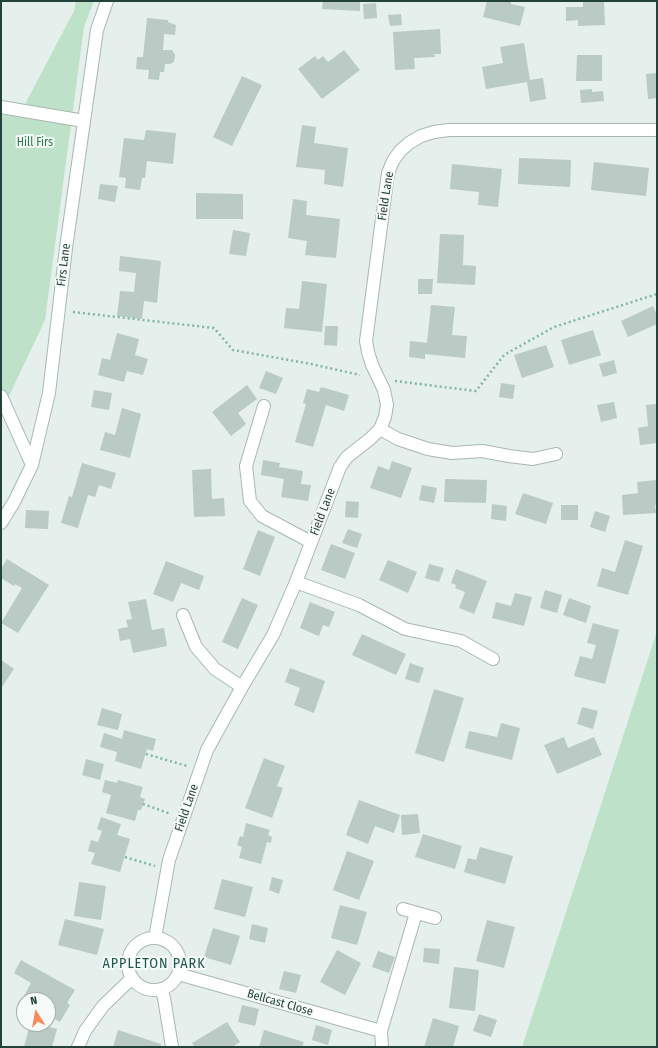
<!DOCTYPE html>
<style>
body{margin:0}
#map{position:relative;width:658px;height:1048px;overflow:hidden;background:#e5efeb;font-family:"Fira Sans Condensed",sans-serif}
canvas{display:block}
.frame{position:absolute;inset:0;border:2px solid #23423c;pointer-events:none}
.north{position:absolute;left:16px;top:992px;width:40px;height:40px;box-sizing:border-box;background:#f6fbf9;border:1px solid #a2b1ad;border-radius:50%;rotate:349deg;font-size:11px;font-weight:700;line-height:16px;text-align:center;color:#23423c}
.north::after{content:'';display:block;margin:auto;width:14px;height:18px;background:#f88a5a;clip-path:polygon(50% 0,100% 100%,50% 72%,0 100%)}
</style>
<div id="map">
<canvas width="658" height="1048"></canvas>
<div class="frame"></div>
<div class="north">N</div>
</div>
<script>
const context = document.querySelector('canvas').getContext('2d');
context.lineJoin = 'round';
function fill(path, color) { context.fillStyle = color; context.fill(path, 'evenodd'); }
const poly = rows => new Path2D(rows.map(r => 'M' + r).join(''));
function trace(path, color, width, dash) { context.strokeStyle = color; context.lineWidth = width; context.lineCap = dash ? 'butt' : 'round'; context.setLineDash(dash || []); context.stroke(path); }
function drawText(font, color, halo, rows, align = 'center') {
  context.font = font + ' "Fira Sans Condensed",sans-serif'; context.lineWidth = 4; context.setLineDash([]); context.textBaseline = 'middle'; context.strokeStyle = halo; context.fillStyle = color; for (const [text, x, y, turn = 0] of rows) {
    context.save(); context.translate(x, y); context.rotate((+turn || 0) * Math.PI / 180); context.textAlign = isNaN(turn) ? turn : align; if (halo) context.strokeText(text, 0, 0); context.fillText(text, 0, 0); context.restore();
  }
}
const green = poly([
 [76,1,94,1,84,27,45,320,1,413,1,108,22,110,74,11],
 [657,631,657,1047,522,1047,589,842]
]);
const building = poly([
 [323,1,360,1,360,11,322,9],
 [487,1,511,1,511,4,525,7,520,26,483,17],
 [583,1,604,1,605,25,578,26,578,20,566,21,566,7,583,7],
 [376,3,377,18,364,19,363,4],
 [401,14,402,25,390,26,388,15],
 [147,18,168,20,168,22,176,25,175,35,164,34,163,50,172,50,175,55,174,62,170,64,165,64,164,72,160,72,159,80,148,79,149,70,136,69,137,57,143,57],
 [440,29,441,54,434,54,435,57,414,58,415,69,395,70,393,32],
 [524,43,530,80,543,78,546,99,530,102,527,82,486,89,482,67,503,63,500,47],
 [344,50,360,70,322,99,298,69,315,56,318,60,323,56,328,62],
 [577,55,602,55,602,81,576,81],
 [657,73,657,98,648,99,646,74],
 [242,76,262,85,232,146,213,137],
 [592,89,592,92,603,91,604,101,581,103,580,90],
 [302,125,316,127,314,143,348,148,343,187,324,184,325,170,296,167],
 [146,130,176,133,173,164,147,161,145,178,142,178,140,190,125,188,126,178,119,177,124,138,144,140],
 [519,158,571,160,570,187,518,184],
 [594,162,649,168,646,196,591,190],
 [452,164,502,169,498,207,478,205,479,192,450,189],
 [100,184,118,186,115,202,98,199],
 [196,193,243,194,243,219,196,219],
 [293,199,307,201,306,215,340,219,336,258,305,255,307,241,288,238],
 [233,230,250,233,246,256,229,254],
 [440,234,464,235,463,265,476,266,475,285,437,283],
 [120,256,161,261,157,303,144,301,142,319,117,316,120,291,134,292,136,273,119,271],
 [418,279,433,279,432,294,418,294],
 [302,281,327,284,322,332,284,328,286,308,299,309],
 [431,305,455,307,452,335,467,336,465,358,425,354,425,359,409,357,410,341,427,343],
 [653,306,657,315,657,324,628,337,621,321],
 [325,326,338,326,337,346,324,345],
 [593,330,601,355,569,365,561,340],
 [117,333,139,339,135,355,148,359,143,375,127,371,124,382,98,375,102,358,110,360],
 [546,345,554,367,522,378,514,355],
 [614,360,617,373,603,377,599,364],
 [266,371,283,378,276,394,259,388],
 [501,383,515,385,513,399,499,397],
 [247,385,257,399,238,413,246,424,231,436,212,412],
 [321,387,349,395,344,411,326,405,313,447,295,442,306,404,303,403,307,389,319,392],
 [94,390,112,393,109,410,91,407],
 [614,402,617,418,601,422,597,405],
 [657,404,657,443,640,445,638,428,648,426,646,405],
 [122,408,141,414,130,458,100,450,105,432,115,435],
 [263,460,280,463,279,467,303,471,301,484,311,485,308,501,281,497,284,479,261,475],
 [392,461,412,468,401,498,370,488,378,466,389,470],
 [82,463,116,473,111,489,99,485,95,497,88,495,78,528,61,523,69,496,72,497],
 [211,469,212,499,224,498,225,516,194,517,192,470],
 [445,479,487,480,486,503,444,502],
 [657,480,657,505,655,505,656,513,623,515,622,495,638,493,637,482],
 [422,485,437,488,434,503,419,500],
 [523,493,553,503,546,524,515,514],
 [346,501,359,502,358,518,345,517],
 [492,504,507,506,506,521,491,519],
 [561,505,578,505,578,520,561,520],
 [26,510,49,511,48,529,25,528],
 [595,511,610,516,605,532,590,527],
 [348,529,362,534,357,548,342,543],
 [258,530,275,537,260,576,243,569],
 [625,540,643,546,628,595,597,586,602,568,615,572],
 [331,544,355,553,345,579,321,570],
 [7,559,49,585,18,633,1,623,22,588,15,584,14,586,1,578,1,569],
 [388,560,417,572,408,593,379,580],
 [166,561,204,576,199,590,181,583,173,602,153,594],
 [429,564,444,568,439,582,425,578],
 [456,569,487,581,474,614,459,608,465,592,455,588,456,585,451,583],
 [545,590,562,595,557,613,540,608],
 [515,593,532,597,524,626,492,618,496,602,511,606],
 [242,598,258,605,238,649,222,642],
 [569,598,591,606,586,623,563,615],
 [146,599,152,630,164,628,167,646,133,653,130,639,120,641,118,629,128,627,126,620,132,619,128,602],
 [310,602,335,612,329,627,323,625,319,636,300,628],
 [593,623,619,630,605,684,574,676,580,656,592,659,596,645,587,643],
 [362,634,406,654,396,675,352,655],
 [1,660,14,669,1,688],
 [410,663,424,668,419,683,405,679],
 [290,668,325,681,314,713,294,705,300,688,285,682],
 [434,689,464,698,444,762,415,753],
 [582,707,598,711,593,729,577,724],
 [102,708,122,714,118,730,97,725],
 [501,723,520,728,512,760,465,748,469,731,497,737],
 [124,730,156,739,153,751,147,749,141,769,115,761,117,752,100,747,104,733,122,739],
 [564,737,568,748,594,737,602,755,557,774,544,745],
 [264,758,285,766,277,786,283,788,272,818,245,808],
 [86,759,104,764,100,780,82,775],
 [105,780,117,783,118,780,143,787,140,797,145,799,141,810,138,810,135,821,106,813,111,795,102,792],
 [359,800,400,815,394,833,375,826,368,844,346,835],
 [418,814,420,833,402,835,401,815],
 [101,817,121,824,117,835,130,839,120,872,91,864,95,853,88,851,91,840,98,842,102,831,97,829],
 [246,823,270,830,268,835,272,837,271,843,267,842,261,864,239,858,242,847,237,845,240,836,243,837],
 [423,834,462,846,455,869,415,857],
 [480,847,513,856,505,884,464,872,468,858,476,860],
 [347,851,374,861,359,900,333,890],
 [272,877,283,880,279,894,269,890],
 [222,879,253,887,245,917,214,909],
 [79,882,106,886,101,920,74,916],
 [340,905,367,912,357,945,331,938],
 [65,919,104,929,97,955,58,945],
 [487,920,515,927,504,968,476,961],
 [252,924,268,928,265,943,249,939],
 [213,928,240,936,231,965,204,957],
 [424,948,440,949,439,964,423,962],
 [337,950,361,963,345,995,320,982],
 [378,951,395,957,389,973,372,967],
 [21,960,75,990,67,1003,70,1005,60,1022,48,1015,48,1000,24,1000,24,1002,21,1001,31,983,14,973],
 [454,967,479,970,475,1011,449,1008],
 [284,971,301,975,296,993,279,989],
 [242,1005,259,1009,255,1026,238,1022],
 [479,1014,497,1020,491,1037,473,1031],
 [433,1018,459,1026,453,1047,424,1047],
 [227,1022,240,1042,232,1047,195,1047,192,1043],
 [30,1024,39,1024,57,1029,52,1047,24,1047],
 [316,1025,332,1030,328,1045,312,1040],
 [118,1030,161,1044,161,1047,113,1047],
 [264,1030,304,1042,302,1047,259,1047]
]);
const path = poly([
 [73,312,214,328,233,350,311,364,360,375],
 [395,381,476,391,504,355,554,327,657,294],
 [146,754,187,766],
 [143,804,171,814],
 [125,857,155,866]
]);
const minor = poly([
 [1,107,84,121],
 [1,396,32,465],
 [264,406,246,466,250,501,262,516,311,542],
 [380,429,398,439,428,449,452,453,482,451,509,456,533,459,556,454],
 [1,523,14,502,32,465,49,393,66,248,97,30,107,1],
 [296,582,359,605,405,629,461,641,493,659],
 [183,615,196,647,215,669,242,687],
 [403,909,435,918],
 '128 964a26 26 0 1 1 52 0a26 26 0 1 1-52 0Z',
 [155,938,169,860,207,750,242,687,273,635,296,582,340,467,347,457,370,439,380,429,385,417,387,405,384,390,372,365,368,352,366,341,388,173,393,161,400,151,409,143,421,136,434,132,449,130,657,130],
 [178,974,381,1031],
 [161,989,164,998,172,1047],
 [78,1047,85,1031,103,1006,132,978],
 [382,1047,381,1031,416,913]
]);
const parkNames = [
 ["Hill Firs",35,143]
];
const streetNames = [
 ["Field Lane",386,196,-81],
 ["Firs Lane",64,265,-83],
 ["Field Lane",323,512,-69],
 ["Field Lane",187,808,-71],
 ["Bellcast Close",280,1003,16]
];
const quarterNames = [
 ["APPLETON PARK",154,964]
];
fill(green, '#bee1c9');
fill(building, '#bacac4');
trace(minor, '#a7b8b3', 14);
trace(path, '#84b4a8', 2.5, [2, 3]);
trace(minor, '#fff', 12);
drawText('12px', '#2b7c4f', '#f6fbf9', parkNames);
drawText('12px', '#23423c', '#f6fbf9', streetNames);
context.letterSpacing = '1px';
drawText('14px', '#1d564c', '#f6fbf9', quarterNames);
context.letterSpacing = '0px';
</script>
